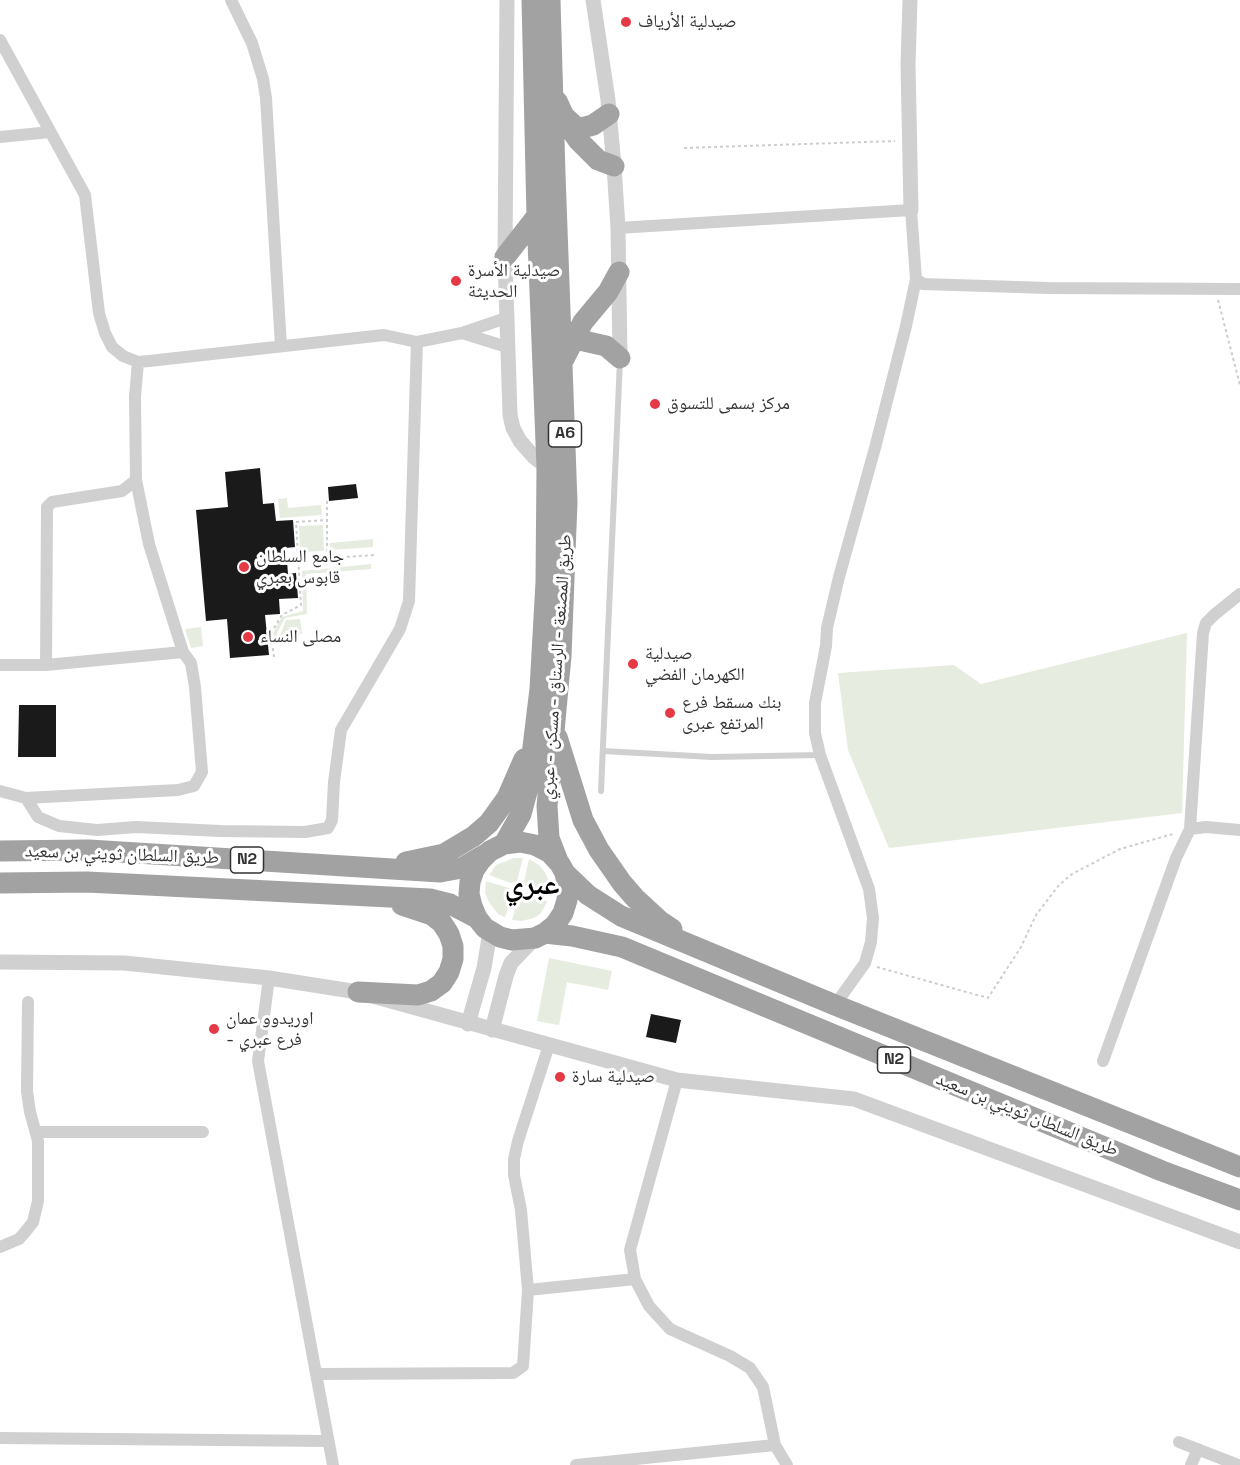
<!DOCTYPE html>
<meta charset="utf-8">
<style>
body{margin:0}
canvas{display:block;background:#fff}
</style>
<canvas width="1240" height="1465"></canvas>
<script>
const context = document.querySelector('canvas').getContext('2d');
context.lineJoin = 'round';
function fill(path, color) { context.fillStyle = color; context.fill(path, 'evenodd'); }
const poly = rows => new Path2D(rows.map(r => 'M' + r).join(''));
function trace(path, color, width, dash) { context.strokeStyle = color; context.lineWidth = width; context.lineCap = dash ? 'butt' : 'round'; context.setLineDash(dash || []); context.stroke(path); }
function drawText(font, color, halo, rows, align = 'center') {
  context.font = font + ' "Space Grotesk","Noto Naskh Arabic",sans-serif'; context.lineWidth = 6; context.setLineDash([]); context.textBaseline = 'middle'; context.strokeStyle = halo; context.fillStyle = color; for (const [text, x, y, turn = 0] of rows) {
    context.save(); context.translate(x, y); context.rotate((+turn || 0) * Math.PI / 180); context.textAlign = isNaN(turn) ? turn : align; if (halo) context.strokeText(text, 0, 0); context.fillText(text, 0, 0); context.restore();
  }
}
const green = poly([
 [287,498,288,508,321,505,322,515,280,518,278,499],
 [323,525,324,551,300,552,299,526],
 [373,539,373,547,330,550,330,543],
 [371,564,371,569,306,574,307,614,285,618,277,633,277,640,273,640,273,633,282,617,303,611,302,571],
 [300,619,302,634,280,636,286,620],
 [201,627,203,646,191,648,185,629],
 [1187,633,1182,813,889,848,848,750,838,673,954,665,981,684],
 [514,858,523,858,517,881,511,883,489,875,496,865],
 [529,859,539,865,546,874,550,885,549,895,526,888,524,882],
 [486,881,509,888,513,895,505,917,498,914,489,902,485,893],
 [526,893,547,901,545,906,540,914,534,918,521,921,512,920,519,896],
 [549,958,612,971,608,990,567,982,559,1025,537,1021]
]);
const building = poly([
 [260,468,263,504,274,503,276,521,293,520,295,547,286,548,288,574,296,573,298,598,279,599,280,614,265,615,269,655,230,658,227,619,206,621,196,510,228,507,225,472],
 [356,484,358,498,329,501,328,487],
 [19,705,56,705,56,757,18,757],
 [651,1014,681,1020,676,1043,646,1037]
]);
const path = poly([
 [684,148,895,141],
 [1218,300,1240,385],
 [327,558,327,501],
 [287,561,374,555],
 [274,657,271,633,282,615,301,605,296,522,327,520],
 [877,967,988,998,1021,947,1036,915,1059,885,1072,874,1120,849,1173,834]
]);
const service = poly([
 [603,751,712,757,820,755],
 [601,791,620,360]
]);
const minor = poly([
 [231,0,252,43,263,79,266,98,281,346],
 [0,40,85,195,99,313,105,333,112,347,123,356,138,362,149,361,384,335,417,342,462,333,506,318],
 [0,137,50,132],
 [618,228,911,210,916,279,923,284,1048,288,1240,289],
 [462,333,507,347],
 [0,665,46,665,183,652],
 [46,665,47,507,52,502,122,491,136,480],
 [0,791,26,798,38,817,59,826,97,830,136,827,220,831,305,832,328,828,332,820,334,782,341,730,400,629,409,601,417,342],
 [26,798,178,790,194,786,202,772,195,687,191,663,183,652,149,544,136,480,135,397,138,362],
 [1190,829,1206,827,1240,830],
 [269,978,258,1061,333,1465],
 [835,1005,865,963,871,942,873,918,869,889,820,755,815,733,815,703,826,646,827,628,839,577,875,448,906,326,916,279],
 [1103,1061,1176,858,1190,829,1203,633,1206,623,1214,615,1240,594],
 [677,1080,630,1250,635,1279,649,1306,670,1329,730,1356,750,1368,763,1387,775,1445,787,1465],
 [36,1132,203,1132],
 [0,1247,19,1239,26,1231,33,1222,38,1201,38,1141,30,1112,27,1091,28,1002],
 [528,1290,635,1279],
 [317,1374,513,1373,523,1366,528,1290,521,1210,514,1175,514,1159,518,1141,549,1045],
 [0,1438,328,1441],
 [1179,1442,1238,1465],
 [576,1465,775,1445],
 [1191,1465,1198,1449]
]);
const tertiary = poly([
 [507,0,505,257,510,415,513,428,520,441,534,457,547,467],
 [593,0,608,100,614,166,618,228,620,358],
 [910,0,908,64,911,210],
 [0,962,124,963,269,978,358,992,677,1080,854,1099,1240,1242],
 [468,1024,484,968,490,932],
 [492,1030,506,976,511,963,535,938]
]);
const trunk = poly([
 [550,0,555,174,567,502,561,656,547,806,549,838,558,861],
 [557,101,569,127,578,140,598,160,614,166],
 [565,117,578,129,593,125,609,114],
 [505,257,537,216],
 [575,339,606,346,620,358],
 [564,359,583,322,608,292,619,272],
 [557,737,583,820,599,850,622,883,635,898,660,921,672,929],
 [504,844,521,814,528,788,540,689,546,582,547,467,537,216,532,0],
 [0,851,89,850,440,872,462,868,484,855],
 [406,862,444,854,474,836,489,823,507,798,524,759],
 [565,873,568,887,567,900,563,913,555,925,545,933,535,938,512,940,500,937,485,928,477,918,472,906,469,894,470,882,474,870,481,860,490,851,504,844,520,842,535,845,549,852,560,864,565,873,588,895,621,916,835,1005,1240,1167],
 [0,883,87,882,430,899,450,904,477,918],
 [545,933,572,936,622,947,1162,1171,1240,1200],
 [358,992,418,995,431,991,442,983,449,972,453,959,453,946,449,934,442,923,432,915,402,905]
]);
const markers = [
 [626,22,6,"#e63946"],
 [456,281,6,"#e63946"],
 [655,404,6,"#e63946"],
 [244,567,6,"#e63946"],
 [248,637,6,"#e63946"],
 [633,664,6,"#e63946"],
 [670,713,6,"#e63946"],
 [214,1029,6,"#e63946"],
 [560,1077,6,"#e63946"]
];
const shields = [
 [565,434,33],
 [247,860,33],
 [894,1060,33]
];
const shieldNames = [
 ["A6",565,434],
 ["N2",247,860],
 ["N2",894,1060]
];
const poiNames = [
 ["صيدلية الأرياف",638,22],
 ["صيدلية الأسرة",468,271],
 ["الحديثة",468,292],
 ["مركز بسمى للتسوق",667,404],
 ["جامع السلطان",256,557],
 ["قابوس بعبري",256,578],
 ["مصلى النساء",260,637],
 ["صيدلية",645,654],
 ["الكهرمان الفضي",645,675],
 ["بنك مسقط فرع",682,703],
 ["المرتفع عبرى",682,724],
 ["اوريدوو عمان",226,1019],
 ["- فرع عبري",226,1040],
 ["صيدلية سارة",572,1077]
];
const streetNames = [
 ["طريق المصنعة - الرستاق - مسكن - عبري",557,667,-86],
 ["طريق السلطان ثويني بن سعيد",122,855,2],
 ["طريق السلطان ثويني بن سعيد",1027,1115,22]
];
const townNames = [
 ["عبري",532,886]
];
fill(green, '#e6ecdf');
fill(building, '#1a1a1a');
trace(path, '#cdcdcd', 2, [3, 3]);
trace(service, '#d0d0d0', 6);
trace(minor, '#d0d0d0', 12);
trace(tertiary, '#d0d0d0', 15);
trace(trunk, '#a2a2a2', 21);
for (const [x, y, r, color] of markers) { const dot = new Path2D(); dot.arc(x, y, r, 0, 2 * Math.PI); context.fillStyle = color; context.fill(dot); trace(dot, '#fff', 2); }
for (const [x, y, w] of shields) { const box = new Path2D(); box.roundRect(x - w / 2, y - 13, w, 26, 4.5); context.fillStyle = '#fff'; context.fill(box); trace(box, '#333', 1.5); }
drawText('bold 16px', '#333', null, shieldNames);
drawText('18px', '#333', '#fff', poiNames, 'left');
drawText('18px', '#333', '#fff', streetNames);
drawText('bold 30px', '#000', '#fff', townNames);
</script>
